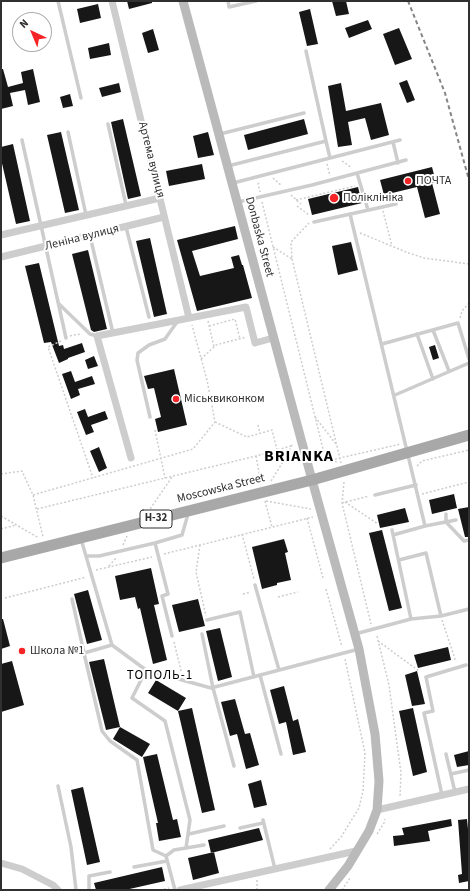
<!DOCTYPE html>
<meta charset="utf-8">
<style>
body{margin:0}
#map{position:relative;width:470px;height:891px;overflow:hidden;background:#fff;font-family:"Source Sans 3",sans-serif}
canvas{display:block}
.frame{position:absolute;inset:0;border:2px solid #303030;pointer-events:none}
.north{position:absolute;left:12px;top:12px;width:40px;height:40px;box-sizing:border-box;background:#fff;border:1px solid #acacac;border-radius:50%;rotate:316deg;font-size:11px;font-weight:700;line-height:16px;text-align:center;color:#303030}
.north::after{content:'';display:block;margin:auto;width:14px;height:18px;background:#f62426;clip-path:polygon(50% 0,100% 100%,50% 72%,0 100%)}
</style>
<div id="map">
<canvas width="470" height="891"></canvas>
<div class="frame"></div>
<div class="north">N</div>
</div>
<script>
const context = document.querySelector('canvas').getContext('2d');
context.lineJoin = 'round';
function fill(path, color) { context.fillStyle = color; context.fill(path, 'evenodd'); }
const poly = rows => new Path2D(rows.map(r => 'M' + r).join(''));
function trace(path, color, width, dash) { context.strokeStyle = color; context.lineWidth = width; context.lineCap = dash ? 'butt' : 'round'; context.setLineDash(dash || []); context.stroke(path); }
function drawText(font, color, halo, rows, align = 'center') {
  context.font = font + ' "Source Sans 3",sans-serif'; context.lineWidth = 4; context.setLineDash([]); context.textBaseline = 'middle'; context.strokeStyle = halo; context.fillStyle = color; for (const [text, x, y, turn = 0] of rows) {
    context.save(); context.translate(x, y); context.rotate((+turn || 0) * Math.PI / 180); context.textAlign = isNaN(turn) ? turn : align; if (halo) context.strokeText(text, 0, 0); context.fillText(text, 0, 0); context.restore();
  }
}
const building = poly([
 [127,1,152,1,152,3,129,9],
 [332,1,346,1,349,14,336,16],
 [98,4,101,18,80,23,77,9],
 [310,9,318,44,307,46,299,12],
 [368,20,372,29,349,38,345,28],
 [399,28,412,59,395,65,383,34],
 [153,29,159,50,148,53,142,33],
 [109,43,111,55,90,59,88,48],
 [1,69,3,69,8,87,23,83,21,72,33,69,40,102,28,105,25,90,10,93,13,106,1,109],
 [407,80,415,100,407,103,399,83],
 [119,83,121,92,102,97,99,88],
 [341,83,346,111,381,103,389,135,371,140,365,118,348,122,352,145,338,147,328,86],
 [70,94,73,106,63,108,60,97],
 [123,119,141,196,128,199,111,122],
 [304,119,308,134,248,150,244,135],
 [61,132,79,210,65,213,47,135],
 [208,132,214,155,198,158,193,136],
 [13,144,30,221,16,224,1,159,1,147],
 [202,164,205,179,169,186,166,171],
 [432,167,436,182,432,183,440,214,425,218,417,187,384,195,380,180],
 [358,187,362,203,312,215,308,199],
 [235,226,238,239,192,251,200,276,234,268,231,257,239,255,242,265,243,265,252,298,197,311,177,240],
 [150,238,167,314,154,317,136,241],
 [351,242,358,270,338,275,332,246],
 [88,250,107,329,94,332,91,330,72,254],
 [39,263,59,346,63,345,64,349,82,343,85,352,68,358,68,359,59,363,51,342,44,343,25,266],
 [435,345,439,358,433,360,429,347],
 [94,356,98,366,88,369,85,360],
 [174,369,187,425,158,432,155,419,161,417,154,388,148,389,144,376],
 [71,371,75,382,92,376,95,384,78,389,80,395,71,399,62,374],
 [85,409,88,417,105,411,108,419,91,425,94,432,86,435,77,412],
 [99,447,107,468,99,472,90,451],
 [454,494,457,508,432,514,429,500],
 [469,507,469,537,465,537,458,509],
 [405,508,409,522,380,528,377,515],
 [382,530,402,608,389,611,369,533],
 [284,539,288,552,285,553,291,580,277,583,277,585,262,589,252,547],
 [151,568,159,604,154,605,167,660,153,664,140,608,138,609,135,597,120,600,115,576],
 [88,590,102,640,87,644,74,594],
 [198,599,205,626,179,632,172,605],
 [1,619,3,619,10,646,1,649],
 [220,628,232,677,218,681,206,631],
 [448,647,451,660,418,668,414,655],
 [104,659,120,727,106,730,89,662],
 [12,661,24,705,1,712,1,664],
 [417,671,425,704,412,706,405,675],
 [156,680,186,698,178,711,148,693],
 [284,686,293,721,298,719,306,752,293,755,286,722,279,724,270,690],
 [235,699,245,734,250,733,259,765,246,769,237,734,230,736,221,702],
 [192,708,215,810,202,813,178,711],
 [413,708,427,772,413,776,399,711],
 [120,727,150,744,142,757,113,739],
 [469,751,469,765,457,767,454,755],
 [157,754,173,820,177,819,181,837,159,841,156,823,158,823,143,757],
 [261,780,267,805,254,808,248,784],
 [83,787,100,862,87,865,71,790],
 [451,819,452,826,428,831,430,841,394,846,393,836,404,835,402,828],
 [467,819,469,839,469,881,459,883,458,875,462,874,458,820],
 [259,828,263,840,211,853,208,840],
 [214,852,219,873,193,880,188,858],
 [162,867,165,881,125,890,96,890,94,883]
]);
const path = poly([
 [342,161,352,168],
 [327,164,330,176],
 [273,178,282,186],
 [259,183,258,184,260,192],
 [291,195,301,204],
 [296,200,355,186],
 [262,202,323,449,326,455,338,463],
 [297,206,309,215],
 [383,211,392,246],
 [360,233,406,252,424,258,469,264],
 [273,247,292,259,291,242,309,223],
 [292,259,341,463],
 [460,318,462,311,469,303],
 [208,321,214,347],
 [209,326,235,319,240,339],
 [70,336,73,335,82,334],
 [61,341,48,347,93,478],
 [201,359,216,345,246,337],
 [315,417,336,444],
 [215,422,247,437,272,430,277,450],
 [258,425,260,433],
 [155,430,165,478],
 [256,456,261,484],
 [331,460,401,444],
 [417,466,422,461,469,450],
 [1,474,22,471,33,495,43,537],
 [271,481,286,457,293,443],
 [344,482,342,503,371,624],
 [422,494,469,482],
 [33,495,193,449,215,422,207,380,192,325],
 [265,501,272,527],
 [266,501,311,509],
 [345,502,378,524],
 [342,503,369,496],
 [37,509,256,456,291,446],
 [148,512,172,477],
 [1,516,39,538],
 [307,518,323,578],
 [1,529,16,525],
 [242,534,254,579],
 [123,545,127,536],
 [200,545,196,572,206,616],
 [164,554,313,517],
 [109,566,116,558],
 [96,570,152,557],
 [326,589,342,647],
 [243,594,251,592],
 [278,597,298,592],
 [5,598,86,577],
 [442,620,456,662],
 [377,636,389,685,401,773,400,797],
 [378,641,419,671],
 [174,642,182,675],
 [377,834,384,823,385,819],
 [330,849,341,837,359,808,363,791,365,753,345,659],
 [257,880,257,890],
 [160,890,169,888],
 [342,890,350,878]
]);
const lane = poly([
 [58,1,81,98],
 [228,1,229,7,256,1],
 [306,51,326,141],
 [108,124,126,205],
 [68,132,86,215],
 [220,134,304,113],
 [22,140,66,338],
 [393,142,398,163],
 [228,166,326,141,330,158],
 [357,173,368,210],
 [233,183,400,140],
 [238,202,312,185,406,160],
 [350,214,425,526,393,535],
 [314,222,396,204],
 [126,227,149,317],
 [90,236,113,333],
 [59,304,90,334,97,336],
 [433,330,449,371],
 [417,334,433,379],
 [382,344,458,323,469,359],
 [395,395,469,363],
 [150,417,137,360,138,353,149,345,165,339,177,322],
 [375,495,416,485],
 [446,514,446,522,464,541,469,540],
 [425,526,456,520],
 [155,543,168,594,162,596,172,636],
 [86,556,99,556,155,543,182,535,188,514],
 [399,560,426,553,441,616],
 [255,585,279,670],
 [72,599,84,653,112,645,81,539],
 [411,619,441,616,469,609],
 [207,620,240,612,254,677],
 [202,634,213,688,234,766],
 [355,634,411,619,392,530],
 [112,645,146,670,132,698,165,721,190,820,186,848],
 [84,653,102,731,110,741,137,760,153,850,166,856,175,890],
 [146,670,211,688,359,649],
 [260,675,281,754],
 [446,754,455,792],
 [451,774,469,770],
 [58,786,71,847,76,890],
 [442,795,424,713,433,711,426,677,466,665],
 [263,820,275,869],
 [240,828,263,823],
 [189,834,224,826],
 [166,856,174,850,204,845],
 [134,867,167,861],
 [89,890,89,876,110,872]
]);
const street = poly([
 [112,1,189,318],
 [1,235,160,198],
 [1,257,164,217],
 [131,458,97,336,246,307,255,343,273,338],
 [377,810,469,789],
 [1,863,22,869,53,885,58,890],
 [180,890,356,851]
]);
const secondary = poly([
 [183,1,312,480,359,649,375,734,379,781,377,810,369,831,348,866,329,890]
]);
const primary = poly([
 [1,558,312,480,469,435]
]);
const rail = poly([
 [408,1,445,93,469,180]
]);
const markers = [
 [408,181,4,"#f62426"],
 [334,198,5,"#f62426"],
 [176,399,4,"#f62426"],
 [22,651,4,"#f62426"]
];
const shields = [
 [156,519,32]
];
const shieldNames = [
 ["Н-32",156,519]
];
const streetNames = [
 ["Артема вулиця",151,160,76],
 ["Donbaska Street",259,237,75],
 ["Леніна вулиця",82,238,-14],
 ["Moscowska Street",221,489,-14]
];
const poiNames = [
 ["ПОЧТА",416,181],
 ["Поліклініка",343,198],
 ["Міськвиконком",184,399],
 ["Школа №1",30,651]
];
const neighbourhoodNames = [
 ["ТОПОЛЬ-1",160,676]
];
const districtNames = [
 ["BRIANKA",299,457]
];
fill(building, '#171717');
trace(path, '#cdcdcd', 1.5, [2, 2]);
trace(lane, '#cdcdcd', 3.5);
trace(street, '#cdcdcd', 7);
trace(secondary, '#bababa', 9);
trace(primary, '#a8a8a8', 11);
trace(rail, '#858585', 2, [4, 3]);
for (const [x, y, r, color] of markers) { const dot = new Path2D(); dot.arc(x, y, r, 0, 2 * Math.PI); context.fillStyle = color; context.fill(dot); trace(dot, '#fff', 1.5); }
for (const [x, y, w] of shields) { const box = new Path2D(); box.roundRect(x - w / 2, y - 9, w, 18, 3); context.fillStyle = '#fff'; context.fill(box); trace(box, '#303030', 1); }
drawText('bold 11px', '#303030', null, shieldNames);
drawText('12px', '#303030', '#fff', streetNames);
drawText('12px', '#303030', '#fff', poiNames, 'left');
context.letterSpacing = '1px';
drawText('13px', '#000', '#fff', neighbourhoodNames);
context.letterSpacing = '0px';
context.letterSpacing = '1px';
drawText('bold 16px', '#000', '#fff', districtNames);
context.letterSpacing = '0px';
</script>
